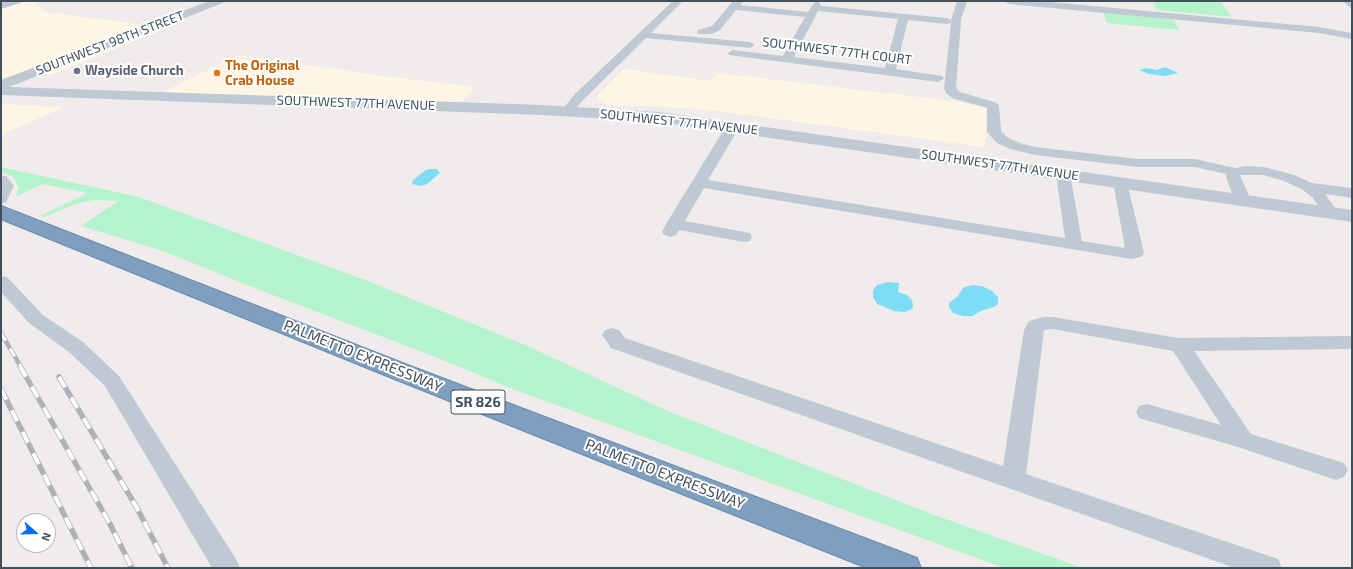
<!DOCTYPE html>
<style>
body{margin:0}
#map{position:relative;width:1353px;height:569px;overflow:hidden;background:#f0ecec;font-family:"Exo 2",sans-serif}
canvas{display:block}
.frame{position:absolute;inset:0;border:2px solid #43505c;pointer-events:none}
.north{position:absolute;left:16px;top:513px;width:40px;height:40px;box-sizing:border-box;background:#fff;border:1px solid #b4b9be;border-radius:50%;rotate:110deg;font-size:11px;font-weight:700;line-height:16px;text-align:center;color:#43505c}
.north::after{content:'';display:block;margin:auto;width:14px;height:18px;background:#076def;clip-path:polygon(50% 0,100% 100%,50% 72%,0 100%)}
</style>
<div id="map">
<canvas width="1353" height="569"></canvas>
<div class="frame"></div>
<div class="north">N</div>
</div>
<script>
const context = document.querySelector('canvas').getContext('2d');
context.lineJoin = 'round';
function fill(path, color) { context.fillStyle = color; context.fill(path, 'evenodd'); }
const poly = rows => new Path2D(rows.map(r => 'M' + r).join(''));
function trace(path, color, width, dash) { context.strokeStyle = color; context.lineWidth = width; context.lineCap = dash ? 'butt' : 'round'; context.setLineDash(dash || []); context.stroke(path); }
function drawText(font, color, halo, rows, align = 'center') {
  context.font = font + ' "Exo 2",sans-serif'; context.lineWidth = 4; context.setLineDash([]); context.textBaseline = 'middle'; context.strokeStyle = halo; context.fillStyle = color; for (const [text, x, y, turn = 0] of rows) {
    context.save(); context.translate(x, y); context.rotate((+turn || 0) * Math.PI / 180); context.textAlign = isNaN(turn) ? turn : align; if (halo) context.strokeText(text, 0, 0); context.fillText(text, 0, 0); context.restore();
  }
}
const commercial = poly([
 [1,1,33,1,45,12,167,28,56,73,1,78],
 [239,55,381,76,475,87,461,103,163,92],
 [624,69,710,81,717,73,952,101,987,107,985,147,725,112,688,108,609,105,598,101,598,96],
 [1,104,64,107,1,135]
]);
const green = poly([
 [1152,1,1220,1,1232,17,1157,10],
 [1103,12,1173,18,1179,30,1107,23],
 [1,167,139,197,365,280,523,344,670,412,937,516,1083,568,1004,568,515,390,438,358,265,292,163,251,81,226,118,201,93,200,76,204,44,217,40,216,88,193,42,184,18,196,16,195,19,188,13,177,1,172]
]);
const water = poly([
 [1165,67,1178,73,1165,76,1149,74,1139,70,1146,68,1156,70],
 [431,169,437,169,440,173,427,184,421,186,412,184,413,180,426,170],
 [889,282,899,283,898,292,907,295,912,300,913,306,912,309,905,312,894,311,877,304,873,297,873,290,877,285],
 [972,285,982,286,992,291,998,297,998,303,996,306,981,311,972,316,963,316,953,313,949,307,949,303,958,296,963,288]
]);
const minor = poly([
 [7,1,22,1,20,3,1,9,1,3,7,1],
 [673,1,683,1,651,33,750,42,755,45,750,48,646,38,583,100,571,114,563,114,561,111,575,94,673,1],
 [733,1,743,1,740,5,808,12,814,3,817,2,820,3,821,6,947,18,951,20,957,1,967,1,961,20,956,88,960,92,997,103,999,106,1001,131,1007,137,1020,143,1035,147,1138,159,1195,159,1235,168,1246,166,1264,167,1294,175,1312,183,1352,188,1352,198,1325,194,1339,213,1337,216,1331,218,1325,216,1313,198,1303,190,1284,181,1263,175,1240,175,1251,200,1248,203,1243,205,1238,203,1235,200,1227,180,1226,174,1195,167,1138,167,1035,155,1010,149,997,143,987,132,987,108,952,98,946,93,944,88,951,23,947,24,908,20,896,69,942,76,944,78,942,80,938,82,729,55,728,53,733,50,783,56,805,17,736,10,720,30,711,34,698,34,697,32,698,30,712,26,733,1],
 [818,11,898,19,885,68,794,57,818,11],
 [1004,1,1039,1,1319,27,1352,33,1352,39,1319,33,1009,4,1004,1],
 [1343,1,1352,1,1352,8,1349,7,1343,1],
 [733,122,738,123,740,126,708,180,1065,238,1056,174,1058,171,1063,170,1068,171,1070,174,1082,241,1125,248,1113,182,1115,179,1120,178,1125,179,1127,182,1144,253,1141,257,1131,259,704,188,685,221,750,233,752,237,750,241,744,242,679,230,676,235,670,237,664,235,662,232,666,224,726,126,728,123,733,122],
 [1,175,6,176,14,186,6,202,1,204,1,175],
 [1,276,7,277,43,315,83,342,119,376,236,559,240,568,212,568,105,386,69,352,29,323,1,292,1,276],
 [1043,317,1053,317,1179,338,1352,336,1352,348,1348,349,1194,351,1251,434,1344,463,1348,470,1344,477,1336,480,1241,448,1139,418,1136,412,1139,406,1147,404,1221,425,1173,351,1053,329,1044,330,1026,474,1269,556,1278,559,1282,568,1235,568,611,348,602,335,605,330,612,328,619,330,625,338,1003,466,1024,330,1029,321,1043,317]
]);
const tertiary = poly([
 [209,1,225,1,223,3,9,87,543,105,659,112,1352,210,1352,222,659,122,543,115,1,95,1,80,209,1]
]);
const motorway = poly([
 [1,206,405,364,917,558,921,568,867,568,387,376,1,219,1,206]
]);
const railFar1 = poly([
 [1,333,21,367]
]);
const rail = poly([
 [20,366,110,524,132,568],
 [59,377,137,508,168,568],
 [1,389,91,568]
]);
const markers = [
 [77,71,4,"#6b7280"],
 [217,73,4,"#e8710a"]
];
const farStreetnames = [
 ["SOUTHWEST 98TH STREET",110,43,-21],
 ["SOUTHWEST 77TH COURT",837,51,7],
 ["SOUTHWEST 77TH AVENUE",356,103,2],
 ["SOUTHWEST 77TH AVENUE",679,122,6],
 ["SOUTHWEST 77TH AVENUE",1000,165,8]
];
const farFoodnames = [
 ["The Original",225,66],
 ["Crab House",225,81]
];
const farWorshipnames = [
 ["Wayside Church",85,71]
];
const shields = [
 [478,402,54]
];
const shieldNames = [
 ["SR 826",478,402]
];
const streetNames = [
 ["PALMETTO EXPRESSWAY",363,356,22],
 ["PALMETTO EXPRESSWAY",665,474,21]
];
fill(commercial, '#fef6e3');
fill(green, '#b5f3cd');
fill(water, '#7edcf4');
trace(motorway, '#6a8aad', 2);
fill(minor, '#bec9d4');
fill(tertiary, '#bec9d4');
fill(motorway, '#7f9fc1');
trace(railFar1, '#aeb2b8', 4.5);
trace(rail, '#aeb2b8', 5.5);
trace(railFar1, '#fff', 3, [9]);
trace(rail, '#fff', 4, [12]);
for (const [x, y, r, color] of markers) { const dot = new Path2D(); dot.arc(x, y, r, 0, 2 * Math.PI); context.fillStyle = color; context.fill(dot); trace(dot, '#fff', 1.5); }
drawText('13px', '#43505c', '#fff', farStreetnames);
drawText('bold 13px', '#c56008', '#fff', farFoodnames, 'left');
drawText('bold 13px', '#5b616d', '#fff', farWorshipnames, 'left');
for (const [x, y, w] of shields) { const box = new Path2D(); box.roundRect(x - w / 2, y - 12, w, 24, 3); context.fillStyle = '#fff'; context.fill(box); trace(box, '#43505c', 1); }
drawText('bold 14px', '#43505c', null, shieldNames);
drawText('15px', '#43505c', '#fff', streetNames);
</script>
